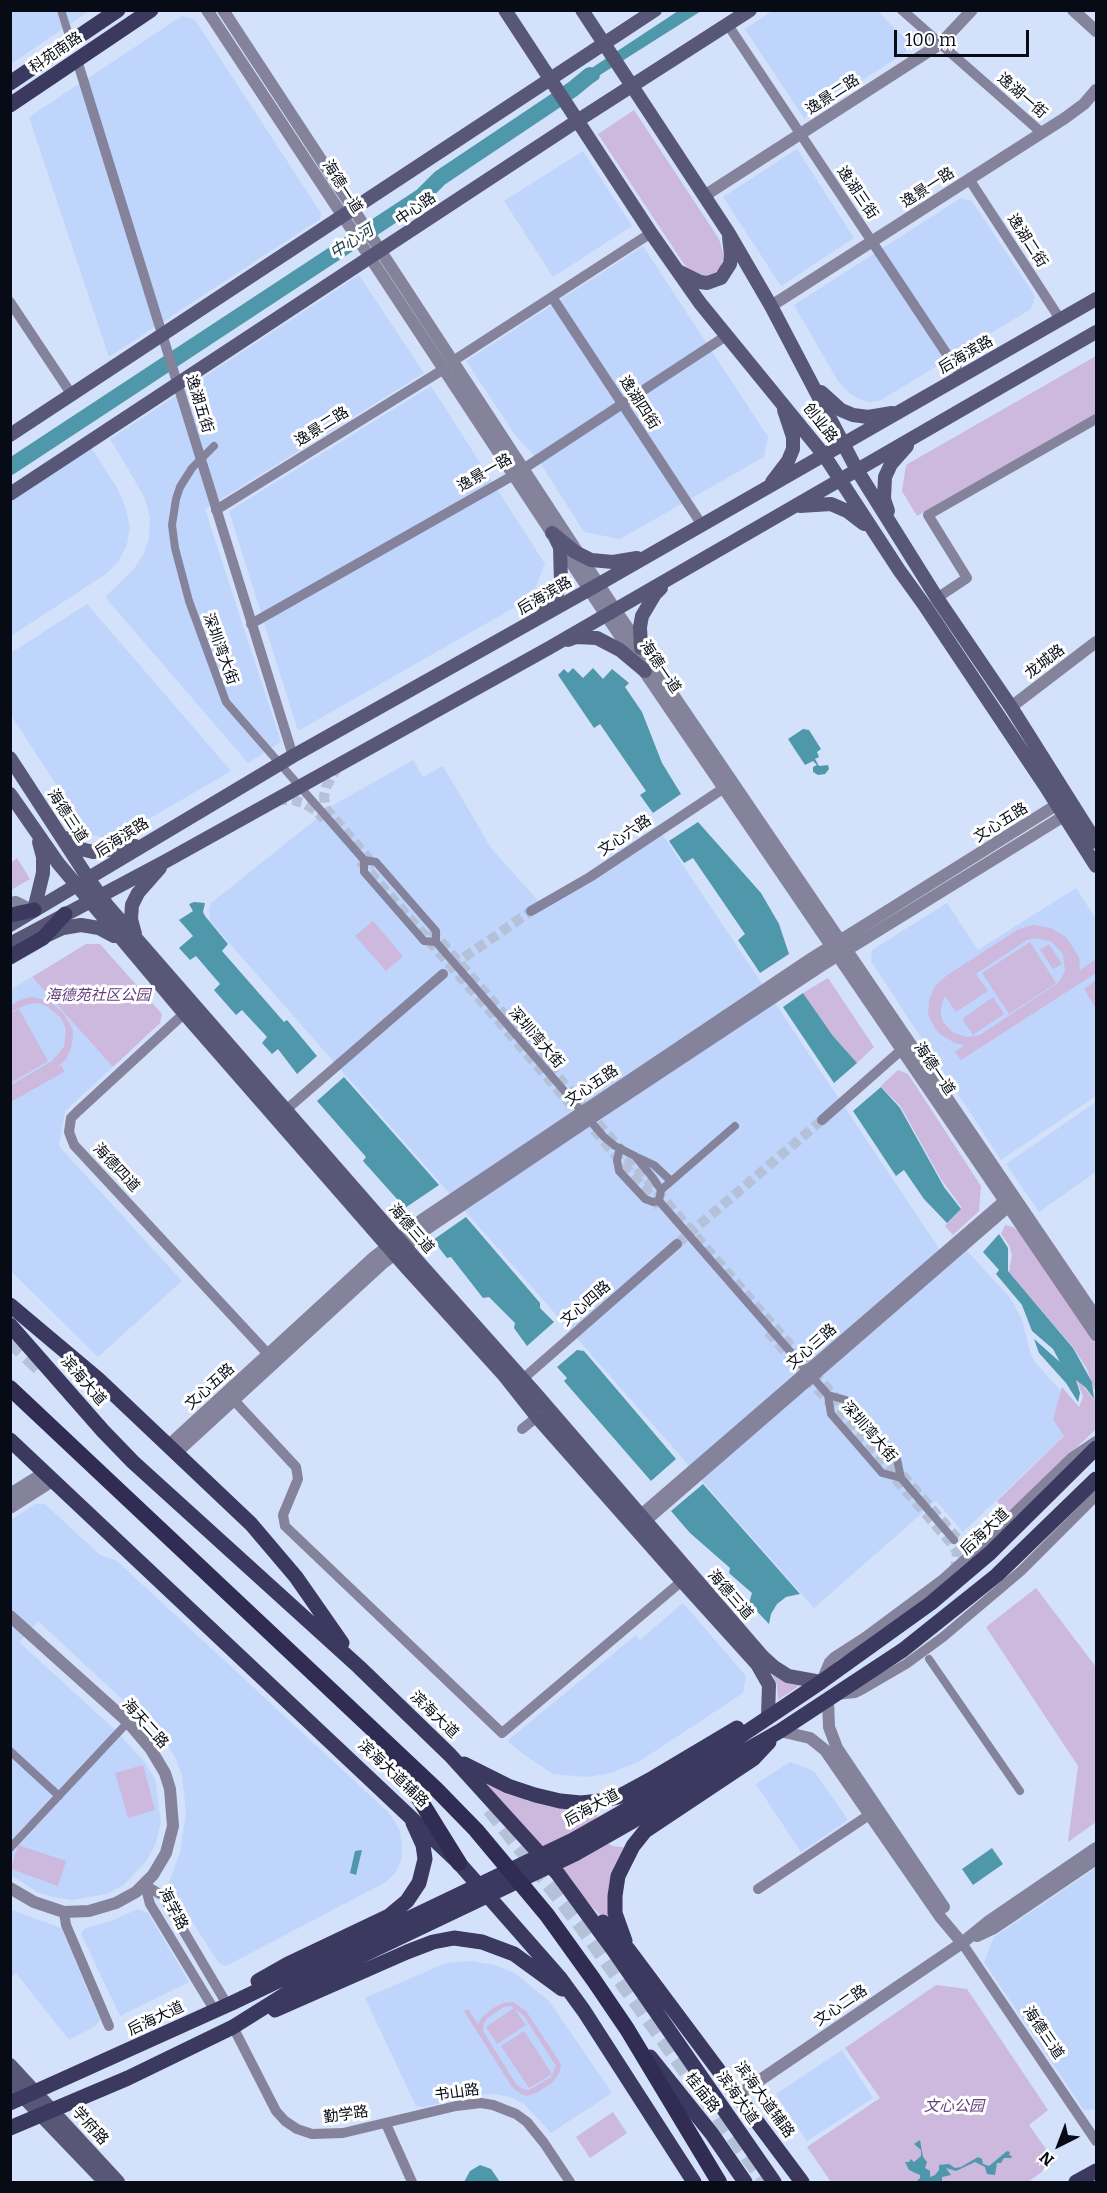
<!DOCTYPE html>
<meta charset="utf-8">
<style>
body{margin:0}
#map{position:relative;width:1107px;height:2193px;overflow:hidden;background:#d3e1fa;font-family:Bitter,serif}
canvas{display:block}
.frame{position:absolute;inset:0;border:12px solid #060b15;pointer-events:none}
.north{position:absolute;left:1029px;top:2115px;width:60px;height:60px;-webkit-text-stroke:4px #fff;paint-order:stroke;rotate:222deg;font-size:16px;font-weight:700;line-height:24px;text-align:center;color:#060b15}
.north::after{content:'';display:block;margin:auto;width:21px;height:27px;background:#060b15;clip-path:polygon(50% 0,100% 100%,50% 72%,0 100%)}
.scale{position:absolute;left:894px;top:30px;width:135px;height:27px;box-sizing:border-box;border:3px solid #060b15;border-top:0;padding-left:8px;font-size:18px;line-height:21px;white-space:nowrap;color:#060b15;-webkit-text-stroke:4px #fff;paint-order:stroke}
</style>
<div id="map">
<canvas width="1107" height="2193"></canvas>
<div class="frame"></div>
<div class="north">N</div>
<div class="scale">100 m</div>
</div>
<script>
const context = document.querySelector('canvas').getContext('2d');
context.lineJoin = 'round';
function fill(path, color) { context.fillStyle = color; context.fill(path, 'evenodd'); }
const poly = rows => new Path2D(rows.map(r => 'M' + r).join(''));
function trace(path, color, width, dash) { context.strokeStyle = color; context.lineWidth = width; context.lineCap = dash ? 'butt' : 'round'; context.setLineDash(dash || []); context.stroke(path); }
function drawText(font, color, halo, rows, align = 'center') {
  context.font = font + ' Bitter,"Noto Sans SC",serif'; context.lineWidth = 6; context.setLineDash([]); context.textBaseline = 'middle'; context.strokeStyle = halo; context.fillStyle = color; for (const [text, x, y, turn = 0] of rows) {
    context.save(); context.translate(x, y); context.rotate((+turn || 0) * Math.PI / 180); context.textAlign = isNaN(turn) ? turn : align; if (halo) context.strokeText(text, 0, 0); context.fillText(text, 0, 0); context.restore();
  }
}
const built = poly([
 [774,10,877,11,907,40,906,52,804,118,745,29],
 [11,11,89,11,11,64],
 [182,16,195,20,321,213,320,219,109,357,29,117],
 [797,149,854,238,781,286,723,197],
 [583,151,632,226,553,277,504,201],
 [961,198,972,201,1035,296,1031,309,881,400,871,402,861,400,850,394,838,381,794,305],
 [643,246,768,437,764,457,620,539,584,532,539,461,516,436,466,361],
 [359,275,424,373,205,509,281,742,248,763,105,597,134,569,144,553,149,538,150,518,144,496,110,439],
 [431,386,545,564,531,598,298,731,229,511],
 [91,447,117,488,125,506,130,527,127,544,119,561,106,574,11,636,11,502],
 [87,604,231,771,113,840,88,834,11,715,11,653],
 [413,760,423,777,443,766,491,848,542,905,660,831,944,1256,960,1243,1010,1298,1022,1319,1030,1352,1035,1362,1078,1410,1074,1426,963,1532,936,1501,814,1608,210,921,209,908,211,903,335,804],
 [1076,888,1096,919,1096,1096,1001,1160,871,961,872,950,947,903,978,950],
 [32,977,113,1067,65,1111,59,1146,182,1281,98,1357,11,1271,10,990],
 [1096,1102,1096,1172,1039,1212,1006,1164],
 [35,1504,45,1504,100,1555,117,1561,390,1814,400,1831,402,1846,401,1861,396,1872,386,1882,226,1966,219,1963,168,1885,180,1853,186,1812,182,1775,174,1755,163,1737,38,1621,19,1642,113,1728,144,1761,155,1779,161,1822,156,1843,147,1860,124,1885,107,1894,72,1900,53,1897,37,1892,11,1875,10,1521],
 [683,1603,746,1676,743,1693,640,1761,611,1773,587,1777,553,1774,526,1756,507,1741,636,1635,640,1640],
 [790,1762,814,1771,848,1820,801,1852,756,1784],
 [1096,1868,1096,2109,1084,2110,984,1962,994,1937],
 [10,1909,61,1928,100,2020,95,2026,69,2040,16,1973,11,1977],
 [138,1909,148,1913,189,1982,120,2016,81,1934,84,1929,113,1920],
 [470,1961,496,1965,516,1974,549,2001,612,2093,551,2133,525,2105,511,2097,495,2094,481,2095,423,2107,416,2106,365,1998,446,1963],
 [842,2050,873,2098,807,2141,776,2094]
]);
const green = poly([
 [634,110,719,239,724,256,720,268,714,273,704,276,695,274,684,264,598,134],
 [1096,356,1096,414,917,516,902,491,906,465],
 [17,858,30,879,11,890,11,863],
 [373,921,403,956,386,971,355,936],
 [1033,925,1051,928,1066,937,1079,957,1080,970,1096,959,1096,973,961,1060,955,1052,965,1045,955,1043,941,1035,936,1030,928,1015,929,1000,935,986,946,976,1017,930],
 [1034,938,1051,941,1063,954,1065,971,1059,982,980,1035,966,1037,952,1032,943,1022,941,1015,941,1008,945,996,956,1012,988,991,976,974,947,993,1027,940],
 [1030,942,1056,983,1009,1014,982,973],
 [86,944,100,944,162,1014,160,1023,113,1067,32,977],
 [1049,944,1062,964,1053,969,1040,950],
 [828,978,874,1047,857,1063,833,1036,803,993],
 [1096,980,1096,1009,1084,989],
 [32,997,50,1001,64,1014,73,1030,72,1045,67,1058,58,1067,62,1066,64,1072,11,1102,11,1085,52,1061,64,1047,66,1030,64,1024,61,1018,48,1007,39,1003,28,1004,11,1012,11,1005,23,999],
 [993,997,1004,1014,973,1035,962,1019],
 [19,1009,48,1061,11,1083,11,1013],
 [898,1070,908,1074,981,1186,979,1211,953,1235,945,1226,962,1208,941,1179,901,1107,881,1086],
 [1005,1225,1013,1227,1022,1234,1096,1344,1096,1426,1095,1430,1007,1513,997,1501,1064,1436,1053,1419,1062,1387,1079,1407,1083,1397,1077,1381,1084,1387,1094,1400,1096,1394,1087,1369,1073,1347,1009,1272,1012,1255,1009,1245,1001,1234],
 [1036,1588,1096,1667,1096,1822,1068,1842,1078,1766,986,1627],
 [772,1674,803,1683,778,1700,777,1685],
 [143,1765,155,1810,128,1818,115,1773],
 [472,1774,528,1801,547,1806,573,1809,600,1807,596,1821,607,1843,613,1846,628,1848,616,1933],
 [18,1845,66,1861,58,1886,11,1869],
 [936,1985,967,1989,1048,2110,1029,2125,1055,2162,1028,2182,831,2182,807,2147,880,2098,845,2048],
 [513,2002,526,2011,561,2064,560,2072,553,2082,538,2092,527,2096,521,2094,512,2087,464,2011,468,2009,478,2024,482,2017,493,2008,503,2003],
 [511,2006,524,2016,556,2066,551,2077,529,2090,522,2089,516,2084,483,2031,484,2023,489,2017,504,2007],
 [514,2008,526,2025,497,2044,486,2027],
 [524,2031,552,2074,529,2088,501,2046],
 [613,2112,627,2133,590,2158,576,2137]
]);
const water = poly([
 [678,11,701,11,600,75,599,79,576,94,569,83],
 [573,668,583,678,593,668,603,679,612,669,629,683,625,687,642,712,662,763,681,794,653,813,640,795,646,791,600,724,594,728,558,675,564,669,568,673],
 [803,729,809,730,821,749,817,752,819,757,815,759,819,766,828,765,829,769,825,774,818,775,813,772,813,767,817,765,813,761,805,765,788,739],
 [698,822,761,893,779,924,789,954,760,973,738,940,745,934,693,858,684,863,669,841],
 [194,902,205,903,203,912,205,916,228,944,222,951,284,1022,287,1020,317,1056,297,1074,278,1049,272,1054,262,1043,267,1037,242,1010,236,1015,214,990,220,984,196,956,190,960,179,948,193,936,179,920,193,911,189,904],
 [803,993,833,1036,857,1063,834,1083,783,1007],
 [344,1077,439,1185,405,1208,363,1161,366,1157,317,1101],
 [881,1087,900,1108,944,1187,961,1209,947,1223,924,1199,904,1170,896,1176,853,1111],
 [466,1217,540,1303,540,1308,554,1322,527,1346,514,1328,515,1323,489,1297,483,1298,451,1257,447,1258,433,1240],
 [999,1234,1008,1248,1008,1271,1073,1348,1092,1382,1094,1399,1086,1388,1076,1380,1080,1393,1078,1402,1066,1383,1039,1353,1034,1339,1060,1362,1053,1349,1032,1331,1022,1305,996,1274,999,1270,983,1252],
 [577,1350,584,1351,676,1459,651,1481,564,1381,567,1378,557,1367],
 [703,1484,800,1594,786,1597,777,1604,771,1614,769,1624,749,1603,752,1593,729,1573,730,1568,690,1533,671,1511],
 [992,1848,1003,1864,973,1885,962,1869],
 [362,1850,356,1875,350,1873,355,1851],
 [920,2140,923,2157,927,2162,925,2168,930,2171,930,2177,935,2175,939,2170,939,2165,949,2164,955,2168,961,2167,978,2157,982,2159,983,2164,989,2166,1007,2151,1010,2152,1009,2155,1012,2156,1011,2158,1004,2158,1001,2163,997,2163,995,2175,987,2174,985,2167,975,2162,956,2171,946,2168,951,2175,942,2177,942,2182,916,2182,920,2178,920,2175,909,2170,905,2162,909,2162,911,2159,914,2162,921,2156,921,2150,914,2144],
 [480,2165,491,2169,500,2182,464,2182,470,2171]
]);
const river = poly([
 [10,467,422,196,440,178,573,89,590,75]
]);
const minorTunnel = poly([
 [338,766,326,787,324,796,325,805,327,810,375,866],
 [277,800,293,800,303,803,315,810,324,819],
 [360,861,579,1114],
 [431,930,957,1538,970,1544,982,1544],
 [452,966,531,911],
 [594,1130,660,1207],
 [677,1244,822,1120],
 [768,1332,951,1543,957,1552,955,1569]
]);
const trunkTunnel = poly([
 [10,1340,41,1369],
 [490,1809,581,1925,766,2182]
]);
const pedestrian = poly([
 [61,10,71,42],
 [214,446,192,468,180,487,176,499,172,525,175,548,189,601,226,702,364,860,376,862,436,931,436,942,604,1137,615,1146,635,1156,653,1178,661,1190,659,1201,828,1395,846,1400,864,1421,897,1459,901,1478,954,1540],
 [364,860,364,872,424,941,436,942],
 [620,1148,617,1160,619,1171,645,1199,653,1202,659,1201],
 [639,1158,654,1165,671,1181],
 [661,1190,735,1126],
 [828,1395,831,1414,882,1473,901,1478],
 [929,1659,1020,1791],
 [10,1751,59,1796],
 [10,1848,128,1722]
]);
const minor = poly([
 [902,10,1042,133],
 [728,25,962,377],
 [77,60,293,756],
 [969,179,1060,319],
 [552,297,702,525],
 [10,302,72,395],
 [453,361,651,233],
 [216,510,444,369],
 [937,598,967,578,928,515,1096,419],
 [251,624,514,475,726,336],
 [10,902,16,901,34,910],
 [531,911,590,877,730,784],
 [189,1009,77,1112,71,1118,69,1132,74,1145,268,1354],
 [280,1115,443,974],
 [822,1120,907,1045],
 [517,1384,677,1244],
 [230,1396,296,1467,298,1479,283,1515,285,1526,502,1733,682,1581],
 [522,1429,537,1417],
 [636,1518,1010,1195],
 [641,1526,1015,1202],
 [821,1681,829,1662,834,1657,865,1637,943,1579,982,1544,1071,1458,1096,1441],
 [836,1695,855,1693,863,1689,906,1664,943,1637,1021,1571,1096,1496],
 [145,1885,163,1896,228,2006],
 [145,1885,150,1904,215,2011],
 [758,1889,875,1811],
 [64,1912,66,1925,109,2026],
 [962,1943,1096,2141],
 [233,2027,276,2111,285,2121,297,2129,312,2134,343,2133,456,2106,481,2103,493,2105,516,2114,527,2122,544,2143,570,2182],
 [386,2124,412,2182]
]);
const tertiary = poly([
 [207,10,605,614,1096,1335],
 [223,10,615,609,1096,1317],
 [1073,10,1096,31],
 [704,196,940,44,972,10],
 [771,306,1065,118,1084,104,1096,90],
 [1011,707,1096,642],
 [168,1446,374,1257,423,1219,812,958,1066,799],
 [176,1453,382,1264,428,1228,593,1117,821,966,1072,811],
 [10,1494,45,1472],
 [10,1508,54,1480],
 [10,1616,128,1722,150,1748,165,1773,170,1789,173,1826,166,1853,153,1875,136,1892,116,1903,89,1911,64,1912,34,1902,10,1888],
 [828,1700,829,1727,837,1748,944,1907],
 [780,1731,810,1738,825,1750,941,1918,962,1943],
 [977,1936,994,1928,1096,1859],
 [738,2095,962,1943,989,1921,1096,1848]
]);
const secondary = poly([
 [505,10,651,233,700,303,824,455,899,570,925,606,1044,784,1096,866],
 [582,10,728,232,771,306,857,470,937,598,1011,707,1096,842],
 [680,272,700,282,707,283,721,278,730,264,731,255,729,237],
 [821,392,841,410,853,415,868,417,892,413],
 [10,435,655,10],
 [772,482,788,461,793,449,793,437,784,410],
 [10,494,577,121,750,10],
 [800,506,831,504,847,511,864,524],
 [888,511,884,499,885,477,891,464,907,446],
 [552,533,575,552,591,560,613,562,637,558],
 [543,614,557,593,561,582,560,547,555,537],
 [568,640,576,637,597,638,620,650,645,671],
 [641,648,640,627,642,616,655,594,661,588],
 [10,758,88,878,107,905,414,1257,535,1393,763,1657,774,1667,788,1676,821,1682],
 [10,794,58,863,184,1013,404,1265,503,1374,537,1417,682,1581,757,1664,769,1685,768,1716],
 [65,838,81,849,93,852,135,846],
 [34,910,43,873,43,857,39,842],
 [10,925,293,756,599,584,1096,299],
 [135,934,131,919,132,905,138,893,160,868],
 [48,935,63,928,81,925,99,928,114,936],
 [10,944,166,861,549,648,1096,332],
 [10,2065,118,2182],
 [10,2083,105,2182]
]);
const primary = poly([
 [10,83,118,10],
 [10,105,151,10],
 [10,915,34,910],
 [10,957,43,938,65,914],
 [10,1305,98,1379,251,1524,296,1577,342,1643],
 [10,1325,103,1431,133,1462,359,1667,450,1755,558,1874,612,1948,774,2182],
 [10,1440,459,1863,560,1978,584,2011,694,2182],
 [464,1764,508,1786,535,1795,560,1801,581,1803,600,1801,618,1797,653,1778,737,1728],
 [603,1922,628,1949,802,2182],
 [625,1941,615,1913,615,1896,618,1876,633,1846,645,1831,753,1759,769,1742],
 [258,1981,288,1964,389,1916,407,1901,419,1883,425,1859,423,1845,413,1823],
 [275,2010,407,1952,433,1942,454,1938,482,1942,514,1954,562,1989],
 [650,2057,712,2134,745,2182],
 [10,2103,232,2003,573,1840,624,1811,693,1768,821,1682,931,1603,990,1553,1096,1448],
 [10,2128,128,2078,233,2027,300,1985,575,1854,633,1821,729,1760,780,1731,903,1650,997,1575,1096,1479],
 [1076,2182,1096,2171]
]);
const trunk = poly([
 [10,1388,436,1789,476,1830,547,1915,593,1979,627,2029,719,2182],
 [392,1755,459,1863]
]);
const streetNames = [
 ["科苑南路",56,53,-34],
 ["逸景二路",833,95,-33],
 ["逸湖一街",1022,96,41],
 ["海德一道",342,187,57],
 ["逸景一路",928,188,-33],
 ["逸湖三街",857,193,56],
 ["中心路",416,209,-35],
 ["逸湖二街",1027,241,57],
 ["后海滨路",966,355,-30],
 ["逸湖四街",639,403,57],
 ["逸湖五街",199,404,73],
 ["创业路",820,423,52],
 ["逸景二路",322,427,-32],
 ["逸景一路",485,473,-30],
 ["后海滨路",545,596,-30],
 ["深圳湾大街",220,649,70],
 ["龙城路",1045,662,-37],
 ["海德一道",660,667,56],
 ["海德三道",67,816,57],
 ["文心五路",1001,823,-32],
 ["文心六路",625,836,-34],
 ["后海滨路",122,838,-32],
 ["深圳湾大街",536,1038,49],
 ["海德一道",934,1069,56],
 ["文心五路",592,1086,-34],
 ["海德四道",116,1168,47],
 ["海德三道",411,1229,49],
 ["文心四路",586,1304,-41],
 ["文心三路",812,1347,-41],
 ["滨海大道",83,1381,49],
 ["文心五路",210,1387,-42],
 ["深圳湾大街",869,1432,49],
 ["后海大道",985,1532,-43],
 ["海德三道",730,1595,49],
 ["滨海大道",434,1715,44],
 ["海天二路",145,1724,48],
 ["滨海大道辅路",393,1774,43],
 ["后海大道",592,1808,-29],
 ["海学路",173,1909,63],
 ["文心二路",841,2006,-34],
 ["后海大道",156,2019,-25],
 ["海德三道",1043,2033,56],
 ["书山路",457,2093,-8],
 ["桂庙路",702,2093,52],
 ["滨海大道",737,2098,55],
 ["滨海大道辅路",764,2100,54],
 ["勤学路",346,2115,-8],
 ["学府路",90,2126,48]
];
const parkNames = [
 ["海德苑社区公园",98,996],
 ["文心公园",954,2107]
];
const waterNames = [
 ["中心河",352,242,-33]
];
fill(built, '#c0d5fb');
fill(green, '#ccb9dd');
fill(water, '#4f97aa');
trace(river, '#4f97aa', 16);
trace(minorTunnel, '#b4c1d8', 10, [10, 5]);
trace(trunkTunnel, '#b4c1d8', 16, [16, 8]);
trace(pedestrian, '#84839b', 8);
trace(minor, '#84839b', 10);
trace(tertiary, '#84839b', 12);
trace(secondary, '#595778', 14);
trace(primary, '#3b395f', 15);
trace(trunk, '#302c54', 16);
drawText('15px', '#060b15', '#fff', streetNames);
drawText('italic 15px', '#63407f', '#fff', parkNames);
drawText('italic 16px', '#173a43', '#fff', waterNames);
</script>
